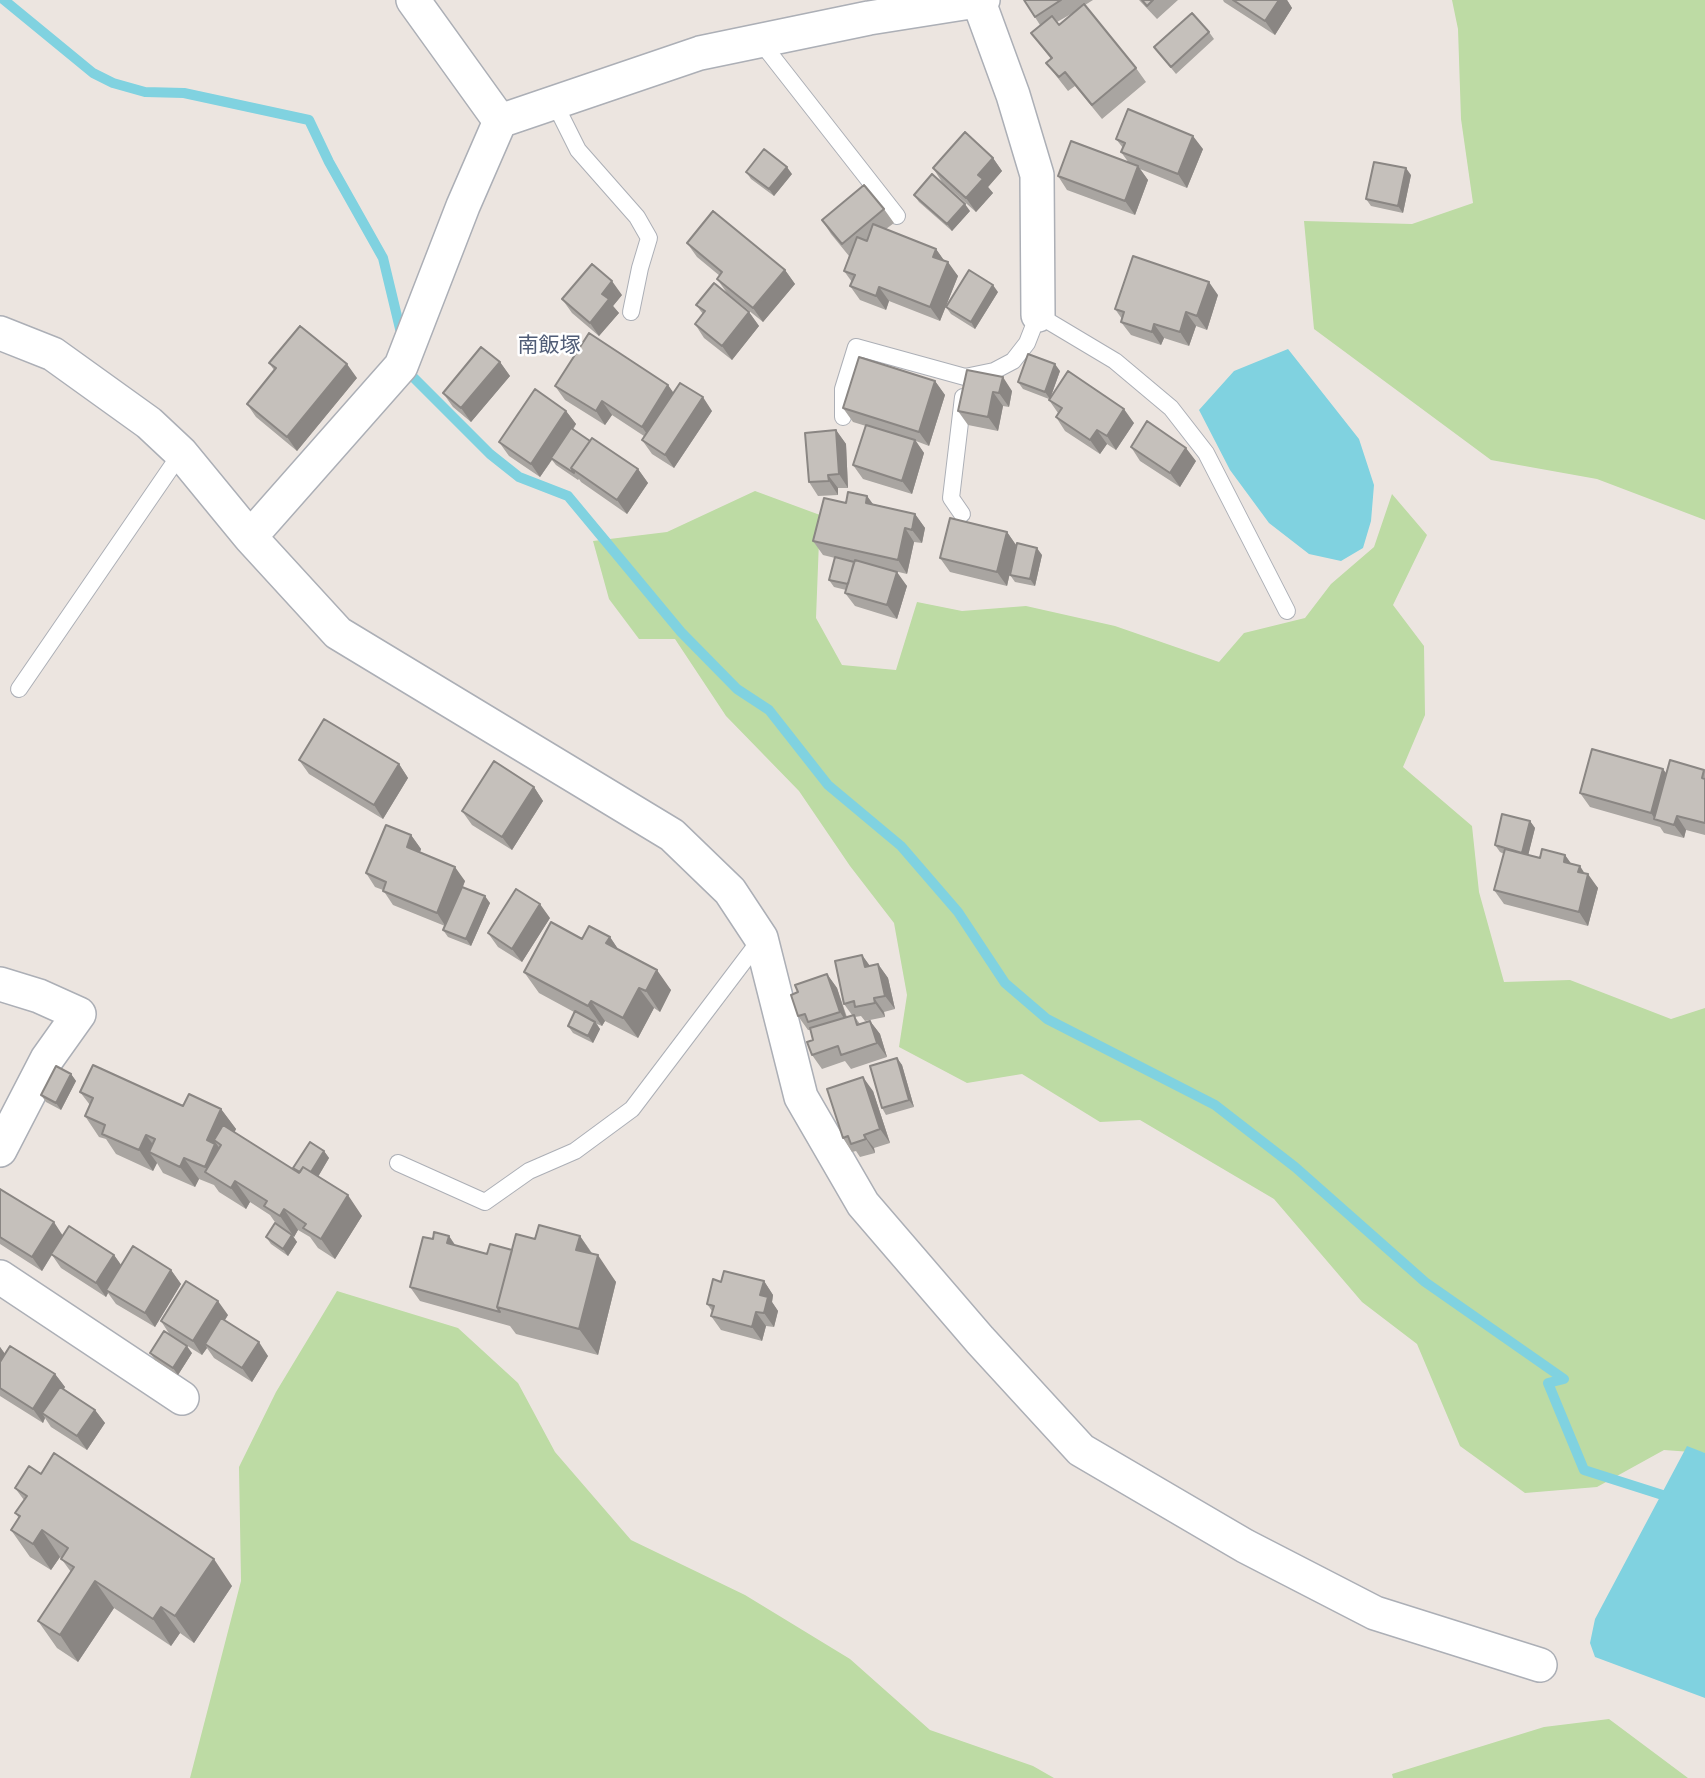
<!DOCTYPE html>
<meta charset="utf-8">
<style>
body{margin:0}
canvas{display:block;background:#ece5e0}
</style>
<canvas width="1705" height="1778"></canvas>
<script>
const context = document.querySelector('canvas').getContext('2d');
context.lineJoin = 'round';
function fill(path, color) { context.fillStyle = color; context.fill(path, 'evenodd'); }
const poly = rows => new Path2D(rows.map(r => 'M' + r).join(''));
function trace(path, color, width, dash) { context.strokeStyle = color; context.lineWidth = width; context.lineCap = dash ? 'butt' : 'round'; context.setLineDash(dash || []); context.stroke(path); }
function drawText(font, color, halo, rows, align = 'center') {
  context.font = font + ' Barlow,"Noto Sans JP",sans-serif'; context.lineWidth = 5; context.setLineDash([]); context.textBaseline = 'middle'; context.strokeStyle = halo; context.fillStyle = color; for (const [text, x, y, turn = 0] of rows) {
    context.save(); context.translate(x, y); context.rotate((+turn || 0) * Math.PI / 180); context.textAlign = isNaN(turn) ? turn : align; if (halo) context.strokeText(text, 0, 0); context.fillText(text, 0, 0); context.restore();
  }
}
const green = poly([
 [1452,0,1705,0,1705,520,1597,479,1491,460,1314,329,1304,221,1412,224,1473,203,1461,119,1458,29],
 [755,491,820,515,816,618,842,665,896,670,917,602,962,611,1026,606,1115,626,1219,662,1244,633,1305,618,1331,584,1374,547,1392,494,1427,535,1393,605,1424,646,1425,715,1403,767,1472,826,1479,892,1504,982,1570,980,1671,1019,1705,1008,1705,1453,1664,1450,1597,1487,1525,1493,1460,1446,1417,1344,1362,1302,1274,1199,1140,1120,1100,1122,1022,1074,967,1083,899,1047,907,995,894,923,850,866,799,791,726,716,675,639,639,639,609,599,593,541,667,532],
 [337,1291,458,1328,518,1383,555,1452,631,1540,745,1595,850,1659,930,1730,1033,1766,1054,1778,190,1778,241,1581,239,1467,276,1392],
 [1609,1719,1688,1778,1393,1778,1392,1774,1544,1727]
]);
const water = poly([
 [1288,349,1359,439,1374,485,1371,521,1363,548,1341,561,1309,554,1269,523,1230,470,1199,410,1234,371],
 [1687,1446,1705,1453,1705,1698,1595,1657,1590,1643,1595,1619]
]);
const stream = poly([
 [4,0,93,73,113,83,145,92,184,93,309,120,329,162,383,258,402,337],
 [408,367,410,374,490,454,519,477,568,496,681,632,737,689,769,710,828,785,901,846,958,912,1005,983,1047,1019,1215,1105,1295,1167,1425,1282,1564,1379,1548,1383,1584,1470,1672,1498]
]);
const lane = poly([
 [760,41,897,216],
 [554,102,578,150,637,217,649,238,640,268,631,312],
 [843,417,843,389,856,347,965,377,994,371,1013,361,1027,343,1038,315,1115,361,1171,408,1206,453,1287,611],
 [962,514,951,498,963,397],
 [19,689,181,453],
 [398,1163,485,1202,529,1171,575,1151,632,1109,760,940]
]);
const street = poly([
 [413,0,500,121],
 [979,2,1013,95,1037,175,1038,315],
 [0,333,53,354,149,423,181,453,250,537,338,633,672,835,730,891,761,938,801,1097,863,1204,980,1340,1081,1450,1245,1546,1375,1613,1540,1665],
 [250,537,401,366,463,206,500,121,700,53,869,18,983,0],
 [0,984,39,996,79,1014,47,1059,0,1150],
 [0,1277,182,1398]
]);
const wall = poly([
 [1024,0,1093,0,1085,5,1136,68,1146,82,1102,119,1075,86,1068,91,1046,63,1051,59,1031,33,1040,25],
 [1078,10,1059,25,1057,22],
 [1139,0,1178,0,1157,19],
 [1223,0,1287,0,1292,8,1275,35,1224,2],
 [1209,32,1214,39,1176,74,1154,47],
 [1116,139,1203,149,1187,188,1140,169,1148,180,1135,215,1067,190,1058,176,1129,163,1121,152,1123,148],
 [993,158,1002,171,988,187,993,193,976,212,942,182,933,168],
 [746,172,792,174,774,196,751,179],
 [1411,175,1403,213,1371,206,1366,199],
 [914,195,970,211,952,231,919,202],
 [884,209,894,223,886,229,936,249,944,261,958,276,940,321,889,301,886,310,860,300,850,286,852,282,844,271,849,256,831,234,822,220],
 [687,243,785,270,795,284,763,322,727,293,717,279,720,276,697,257],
 [998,292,975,329,951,314,946,307],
 [622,295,613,306,619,313,599,336,572,313,562,299],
 [1218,295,1207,330,1196,326,1189,346,1164,338,1161,345,1131,335,1121,322,1122,319,1115,309],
 [696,305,749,312,759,326,732,360,704,338,695,324,703,314],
 [500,362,510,376,471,422,453,407,443,393],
 [269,363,357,378,297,451,256,417,247,404,274,370],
 [967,370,1012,391,1009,407,1003,406,998,431,968,425,958,411],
 [1060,371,1051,396,1134,423,1116,450,1107,444,1100,454,1065,431,1056,417,1058,413,1049,400,1049,399,1023,389,1018,382],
 [935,381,945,395,929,446,916,441,924,453,912,494,863,479,853,465,866,426,853,422,843,408],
 [668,385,673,393,712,411,674,468,652,454,642,440,644,436,612,415,605,425,565,400,555,386],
 [566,411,576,424,573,430,590,441,638,469,648,483,627,514,581,482,579,479,578,480,556,465,552,460,540,477,509,456,499,442],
 [836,430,846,444,848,488,838,488,838,495,818,496,809,482],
 [1131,447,1196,461,1180,487,1140,461],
 [867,496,873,504,915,514,925,528,922,543,914,542,907,574,886,569,907,586,897,619,855,606,845,593,846,590,834,587,829,580,835,558,823,555,813,541,846,503],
 [1007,532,1016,545,1042,555,1035,586,1015,582,1010,575,1016,547,1007,586,950,572,940,558],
 [299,760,399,764,408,778,383,819,309,774],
 [1663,769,1666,773,1704,770,1705,771,1705,835,1686,830,1684,838,1664,833,1660,827,1590,807,1580,793],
 [534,787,543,801,512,850,472,825,462,811],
 [1530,821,1535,828,1528,855,1540,858,1565,855,1571,864,1585,874,1598,888,1588,926,1504,904,1494,890,1504,854,1500,852,1495,845],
 [411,835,421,849,420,852,465,881,463,887,490,903,471,946,448,937,443,930,445,926,393,905,383,890,375,887,366,873],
 [550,918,522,962,498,947,488,933],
 [610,937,618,949,671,990,660,1012,654,1008,638,1038,605,1021,602,1026,597,1024,600,1029,593,1043,573,1033,568,1026,574,1012,539,993,524,972,582,939],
 [862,955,870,966,878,964,888,978,895,1009,884,1012,885,1017,865,1021,861,1016,855,1017,860,1024,870,1021,880,1034,887,1057,851,1069,845,1061,822,1069,812,1055,813,1040,810,1030,808,1030,798,1016,798,992,827,974,837,988,847,1017,852,1015,844,1004],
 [897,1058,902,1065,914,1107,886,1115,882,1108],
 [71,1074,76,1081,61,1110,46,1102,41,1095],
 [873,1091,890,1143,874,1148,875,1153,860,1157,856,1151,852,1152,843,1138],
 [80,1092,183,1106,221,1109,236,1129,234,1132,293,1169,324,1151,329,1158,318,1177,362,1216,335,1259,318,1248,310,1237,298,1230,294,1237,293,1236,297,1242,288,1256,271,1244,266,1237,277,1225,270,1215,250,1202,246,1209,219,1192,214,1185,199,1179,195,1187,163,1173,157,1163,153,1171,116,1154,106,1139,99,1137,85,1116,90,1105],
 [0,1189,63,1235,114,1255,121,1265,171,1270,181,1284,155,1327,116,1304,108,1293,106,1297,61,1268,52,1255,42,1271,0,1244],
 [449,1236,456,1246,487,1254,512,1250,535,1239,580,1236,592,1253,616,1282,598,1355,516,1334,510,1326,420,1301,410,1287,433,1239],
 [764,1281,773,1295,772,1302,778,1311,774,1327,766,1326,762,1341,721,1330,711,1316,712,1311,707,1304,721,1282],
 [228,1315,225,1320,268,1356,252,1382,214,1358,207,1348,202,1355,170,1335,161,1321],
 [0,1347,5,1354,55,1374,65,1387,64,1389,95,1410,105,1423,87,1450,51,1427,45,1418,43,1423,0,1396],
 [150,1353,192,1353,178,1375,155,1360],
 [15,1488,232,1586,194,1643,180,1633,171,1646,114,1608,78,1662,57,1648,38,1621,71,1572,60,1557,51,1570,30,1557,11,1530,19,1518,15,1513,24,1500]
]);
const shadedWall = poly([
 [1279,0,1287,0,1292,8,1275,35,1265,21],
 [1193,136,1203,149,1187,188,1178,174],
 [993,158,1002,171,988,187,993,193,976,212,966,198,978,175],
 [1138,166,1148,180,1135,215,1125,201],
 [787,167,792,174,774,196,769,189],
 [1406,168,1411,175,1403,213,1398,206],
 [965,204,970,211,952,231,947,224],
 [936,249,946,263,933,257],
 [948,262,958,276,940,321,930,307],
 [785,270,795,284,763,322,753,308],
 [612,281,622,295,613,306,619,313,599,336,590,323,602,294],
 [1209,282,1218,295,1207,330,1197,316],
 [993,285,998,292,975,329,971,322],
 [879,287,889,301,886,310,876,296],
 [749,312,759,326,732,360,722,346],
 [1186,312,1196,326,1189,346,1180,332],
 [1154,324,1164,338,1161,345,1152,332],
 [500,362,510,376,471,422,461,408],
 [347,364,357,378,297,451,287,437],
 [1055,364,1060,371,1050,399,1045,392],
 [1003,377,1012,391,1009,407,999,393],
 [935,381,945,395,929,446,919,432],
 [668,385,678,399,652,441,642,427],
 [993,392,1003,406,998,431,988,417],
 [703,397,712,411,674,468,665,455],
 [602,401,612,415,605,425,596,411],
 [1124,409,1134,423,1116,450,1107,436],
 [566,411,576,424,540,477,531,464],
 [836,430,846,444,848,488,839,474],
 [1097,430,1107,444,1100,454,1090,440],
 [915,440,924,453,912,494,902,481],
 [1186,448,1196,461,1180,487,1170,473],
 [638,469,648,483,627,514,617,500],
 [828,475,838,488,838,495,829,481],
 [867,496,877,510,866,503],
 [915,514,925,528,922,543,912,530],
 [905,528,914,542,907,574,898,560],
 [1007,532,1016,545,1007,586,997,572],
 [1037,548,1042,555,1035,586,1030,579],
 [897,572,907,586,897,619,887,605],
 [399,764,408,778,383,819,374,805],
 [1663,769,1673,783,1655,819,1651,813],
 [534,787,543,801,512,850,502,837],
 [1677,816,1686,830,1684,838,1674,825],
 [1530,821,1535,828,1527,860,1522,853],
 [411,835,421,849,417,861,407,847],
 [1565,855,1575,869,1564,862],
 [1580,866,1587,877,1588,874,1598,888,1588,926,1579,912,1578,872],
 [455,867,465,881,446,927,437,913],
 [485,896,490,903,471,946,466,939],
 [540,904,550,918,522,962,512,949],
 [610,937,624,958,606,943],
 [862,955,872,969,865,967],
 [878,964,888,978,895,1009,885,996],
 [657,970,671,990,660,1012,646,991],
 [827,974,837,988,849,1026,840,1012],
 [639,988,654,1008,638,1038,623,1018],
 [874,998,884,1012,885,1017,875,1003],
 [591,1001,605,1021,602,1026,588,1006],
 [870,1021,880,1034,887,1057,877,1043],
 [595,1022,600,1029,593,1043,588,1036],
 [897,1058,902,1065,914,1107,909,1100],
 [71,1074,76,1081,61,1110,56,1103],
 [863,1077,873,1091,890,1143,880,1129],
 [221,1109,236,1129,226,1152,221,1145,214,1140,224,1155,211,1176,205,1167,207,1140],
 [146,1135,161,1155,149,1152,157,1163,153,1171,139,1150],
 [864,1135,874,1148,875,1153,866,1139],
 [324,1151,329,1158,313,1185,308,1178],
 [184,1158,199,1179,195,1187,180,1167],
 [235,1181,250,1202,246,1209,231,1188],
 [348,1195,362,1216,335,1259,321,1239],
 [284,1209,298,1230,294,1237,280,1216],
 [54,1222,63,1236,42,1271,32,1257],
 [292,1235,297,1242,288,1256,283,1249],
 [449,1236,458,1250,447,1243],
 [580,1236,596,1260,598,1255,616,1282,598,1355,579,1329,576,1250],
 [114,1255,124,1269,106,1290,108,1293,106,1297,96,1283],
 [171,1270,181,1284,155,1327,145,1313],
 [764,1281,773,1295,772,1302,778,1311,774,1327,764,1313,760,1295],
 [218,1301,228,1315,208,1346,205,1344,207,1348,202,1355,193,1341],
 [756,1312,766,1326,762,1341,752,1327],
 [259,1342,268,1356,252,1382,242,1368],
 [187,1346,192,1353,178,1375,173,1368],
 [0,1347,8,1358,0,1370],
 [55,1374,65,1387,47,1416,42,1413,45,1418,43,1423,33,1409],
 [95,1410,105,1423,87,1450,77,1436],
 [42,1530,60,1557,51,1570,33,1544],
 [214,1559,232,1586,194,1643,175,1616],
 [95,1581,114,1608,78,1662,60,1635],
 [161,1607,180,1633,171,1646,153,1619]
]);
const building = poly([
 [1024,0,1061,0,1035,17,1024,0],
 [1142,0,1153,0,1147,6,1142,0],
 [1233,0,1279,0,1265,21,1233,0],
 [1084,4,1136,68,1092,105,1065,72,1059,77,1046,63,1052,58,1031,33,1052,16,1059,25,1084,4],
 [1192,13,1209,32,1171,67,1154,47,1192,13],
 [1128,109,1193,136,1178,174,1121,152,1125,143,1116,139,1128,109],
 [965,132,993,158,978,175,983,179,966,198,933,168,965,132],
 [1071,141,1138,166,1125,201,1058,176,1071,141],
 [764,149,787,167,769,189,746,172,764,149],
 [1374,162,1406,168,1398,206,1366,199,1374,162],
 [932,174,965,204,947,224,914,195,932,174],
 [864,185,884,209,842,244,822,220,864,185],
 [713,211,785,270,753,308,717,279,722,272,687,243,713,211],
 [873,224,936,249,933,257,948,262,930,307,879,287,876,296,850,286,855,275,844,271,857,237,867,241,873,224],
 [1133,256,1209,282,1197,316,1186,312,1180,332,1154,324,1152,332,1121,322,1124,312,1115,309,1133,256],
 [592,264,612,281,602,294,609,299,590,323,562,299,592,264],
 [969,270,993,285,971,322,946,307,969,270],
 [714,283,749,312,722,346,695,324,705,311,696,305,714,283],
 [300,326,347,364,287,437,247,404,276,368,269,363,300,326],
 [589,333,668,385,642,427,602,401,596,411,555,386,589,333],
 [481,347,500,362,461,408,443,393,481,347],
 [1028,354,1055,364,1045,392,1018,382,1028,354],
 [859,357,935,381,919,432,843,408,859,357],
 [967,370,1003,377,999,393,993,392,988,417,958,411,967,370],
 [1068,371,1124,409,1107,436,1097,430,1090,440,1056,417,1062,408,1049,400,1068,371],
 [680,383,703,397,665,455,642,440,680,383],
 [535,389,566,411,531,464,499,442,535,389],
 [1147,421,1186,448,1170,473,1131,447,1147,421],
 [866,425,915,440,902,481,853,465,866,425],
 [571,428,590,441,571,468,574,472,574,473,551,458,571,428],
 [836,430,839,474,828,475,829,481,809,482,805,433,836,430],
 [592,438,638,469,617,500,571,468,592,438],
 [848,492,867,496,866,503,915,514,912,530,905,528,898,560,813,541,824,498,846,503,848,492],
 [950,518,1007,532,997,572,940,558,950,518],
 [1017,543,1037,548,1030,579,1010,575,1017,543],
 [835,557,854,562,848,584,829,580,835,557],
 [855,560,897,572,887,605,845,593,855,560],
 [324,719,399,764,374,805,299,760,324,719],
 [1592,749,1663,769,1651,813,1580,793,1592,749],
 [1670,760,1704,770,1702,778,1705,779,1705,823,1677,816,1674,825,1654,819,1670,760],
 [494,761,534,787,502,837,462,811,494,761],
 [1502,814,1530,821,1522,853,1495,845,1502,814],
 [386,825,411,835,407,847,455,867,437,913,383,891,386,882,366,873,386,825],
 [1505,849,1540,858,1542,849,1565,855,1564,862,1580,866,1578,872,1588,874,1579,912,1494,890,1505,849],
 [462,887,485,896,466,939,443,930,462,887],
 [516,889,540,904,512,949,488,933,516,889],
 [551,922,582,939,589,926,610,937,606,943,657,970,646,991,639,988,623,1018,591,1001,588,1006,524,972,551,922],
 [862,955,865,967,878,964,885,996,874,998,875,1003,855,1007,854,1001,844,1004,835,961,862,955],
 [827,974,840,1012,808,1022,805,1014,798,1016,791,995,798,992,795,985,827,974],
 [575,1011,595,1022,588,1036,568,1026,575,1011],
 [854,1015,857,1025,870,1021,877,1043,841,1055,838,1046,812,1055,807,1042,813,1040,810,1028,854,1015],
 [897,1058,909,1100,882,1108,870,1066,897,1058],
 [93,1065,183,1106,189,1094,221,1109,207,1140,215,1144,205,1167,184,1158,180,1167,149,1152,155,1139,146,1135,139,1150,102,1134,105,1125,85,1116,93,1098,80,1092,93,1065],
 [56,1066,71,1074,56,1103,41,1095,56,1066],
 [863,1077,880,1129,864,1135,866,1139,851,1144,848,1136,843,1138,827,1089,863,1077],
 [223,1125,299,1173,303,1167,348,1195,321,1239,303,1228,306,1224,284,1209,280,1216,264,1206,267,1201,235,1181,231,1188,205,1172,221,1145,214,1140,223,1125],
 [310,1142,324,1151,311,1172,303,1167,300,1172,293,1168,310,1142],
 [0,1189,54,1222,32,1257,0,1237,0,1189],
 [275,1223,292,1235,283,1249,266,1237,275,1223],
 [539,1225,580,1236,576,1250,598,1255,579,1329,497,1307,516,1234,535,1239,539,1225],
 [69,1226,114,1255,96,1283,51,1254,69,1226],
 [434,1232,449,1236,447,1243,487,1254,490,1244,512,1250,497,1307,500,1312,410,1287,423,1237,433,1239,434,1232],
 [133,1246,171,1270,145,1313,106,1290,133,1246],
 [724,1271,764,1281,760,1295,768,1297,764,1313,756,1312,752,1327,711,1316,714,1306,707,1304,713,1279,721,1282,724,1271],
 [186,1281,218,1301,193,1341,161,1321,186,1281],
 [221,1318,259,1342,242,1368,205,1344,221,1318],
 [164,1331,187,1346,173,1368,150,1353,164,1331],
 [10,1346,55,1374,33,1409,0,1388,0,1362,10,1346],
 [60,1387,95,1410,77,1436,42,1413,60,1387],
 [54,1453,214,1559,175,1616,161,1607,153,1619,95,1581,60,1635,38,1621,74,1567,61,1559,68,1548,42,1530,33,1544,11,1530,20,1516,15,1513,27,1496,15,1488,29,1466,41,1474,54,1453]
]);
const neighbourhoodNames = [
 ["南飯塚",549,345]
];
fill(green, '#bddba4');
fill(water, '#80d2e0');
trace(stream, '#80d2e0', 10);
trace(lane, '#acafb6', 18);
trace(street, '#acafb6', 36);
trace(lane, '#fff', 16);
trace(street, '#fff', 33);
fill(wall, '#a9a5a1');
fill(shadedWall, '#8a8683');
fill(building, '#c5c0bb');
trace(building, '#8a8683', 2);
drawText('21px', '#515d77', '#fff', neighbourhoodNames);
</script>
